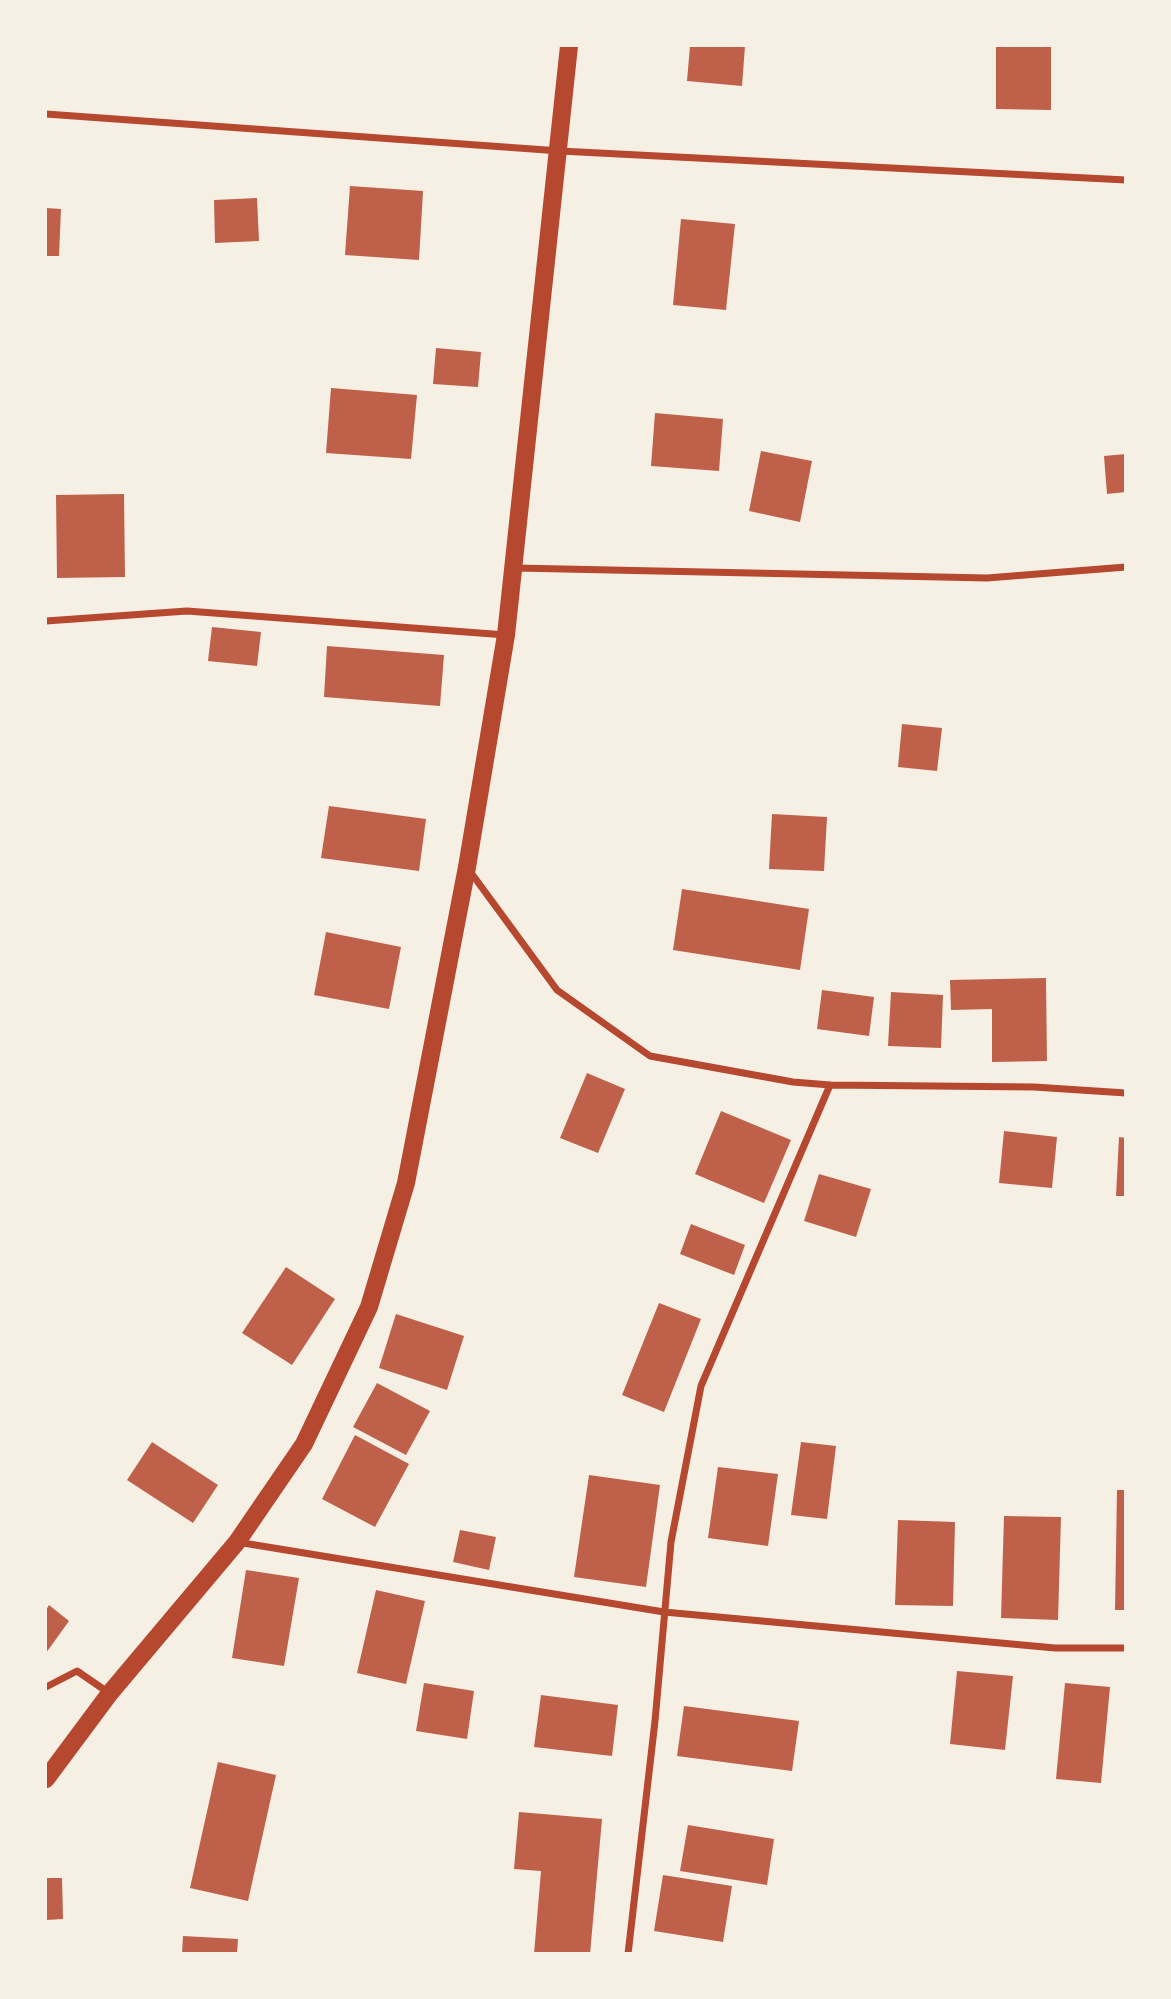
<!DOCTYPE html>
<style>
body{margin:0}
#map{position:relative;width:1171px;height:1999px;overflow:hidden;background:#f6efe4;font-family:"DejaVu Sans",sans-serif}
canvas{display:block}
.frame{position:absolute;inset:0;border:47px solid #f6efe4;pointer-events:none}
</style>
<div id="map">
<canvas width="1171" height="1999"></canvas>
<div class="frame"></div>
</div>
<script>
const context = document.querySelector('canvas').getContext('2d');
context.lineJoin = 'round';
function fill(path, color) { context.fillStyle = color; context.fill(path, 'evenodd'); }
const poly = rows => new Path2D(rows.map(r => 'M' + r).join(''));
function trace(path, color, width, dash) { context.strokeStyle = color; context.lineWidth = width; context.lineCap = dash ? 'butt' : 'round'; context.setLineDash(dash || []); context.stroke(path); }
const building = poly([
 [690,46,745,46,742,86,687,81],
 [996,46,1051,46,1051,110,996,109],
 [350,186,423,191,419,260,345,255],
 [257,198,259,241,215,243,214,200],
 [46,208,61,209,59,256,46,256],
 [681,219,735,224,726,310,673,305],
 [436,348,481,352,478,387,433,384],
 [331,388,417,395,411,459,326,453],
 [655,413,723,419,719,471,651,466],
 [761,451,812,461,800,522,749,511],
 [1126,454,1126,492,1107,494,1104,456],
 [124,494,125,577,57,578,56,495],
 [212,627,261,632,257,666,208,661],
 [327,646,444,655,440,706,324,697],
 [902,724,942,728,937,771,898,767],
 [329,806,426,819,419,871,321,858],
 [772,814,827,817,824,871,769,869],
 [682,889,809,909,800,970,673,950],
 [326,932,401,947,389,1009,314,995],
 [1046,978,1047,1061,992,1062,992,1009,951,1010,950,980],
 [822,990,874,997,869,1036,817,1029],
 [891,992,943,995,941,1048,888,1046],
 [587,1073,625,1089,598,1153,560,1138],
 [721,1111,791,1140,764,1203,695,1174],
 [1004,1131,1057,1137,1052,1188,999,1183],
 [1119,1137,1126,1138,1126,1196,1116,1196],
 [819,1174,871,1189,856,1237,804,1221],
 [691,1224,745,1245,734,1275,680,1254],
 [286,1267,335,1299,292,1365,242,1333],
 [659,1303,701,1319,664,1412,622,1395],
 [396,1314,464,1336,447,1390,379,1368],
 [377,1383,430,1411,406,1455,353,1427],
 [355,1435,409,1464,375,1527,322,1499],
 [152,1442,218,1485,193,1523,127,1480],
 [801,1442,836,1446,827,1519,791,1515],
 [718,1467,778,1474,768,1546,708,1538],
 [589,1475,660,1485,646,1587,574,1577],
 [1117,1490,1126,1490,1126,1610,1115,1610],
 [1004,1516,1061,1517,1058,1620,1001,1618],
 [898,1520,955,1522,953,1606,895,1605],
 [460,1530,496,1537,489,1570,453,1562],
 [246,1570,299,1578,284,1666,232,1658],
 [376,1590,425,1601,406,1684,357,1673],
 [49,1605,69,1621,46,1653,46,1610],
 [957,1671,1013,1676,1005,1750,950,1744],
 [424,1683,474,1691,467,1739,416,1731],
 [1065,1683,1110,1687,1101,1783,1056,1779],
 [541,1695,618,1705,612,1756,534,1747],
 [684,1706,799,1721,792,1771,677,1756],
 [218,1762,276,1775,248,1901,190,1888],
 [519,1812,602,1819,590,1954,534,1954,541,1871,514,1869],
 [688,1825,774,1839,767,1885,680,1871],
 [663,1875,732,1886,723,1942,654,1931],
 [46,1878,62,1878,63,1919,46,1920],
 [183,1936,238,1939,237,1954,182,1954]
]);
const minor = poly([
 [46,114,560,151,1126,180],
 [516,568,987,578,1126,567],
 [46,621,187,611,506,635],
 [469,870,557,990,650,1056,793,1082,830,1085,1034,1087,1126,1093],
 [237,1542,664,1612,1055,1648,1126,1648],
 [46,1687,77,1671,109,1693],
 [628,1954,655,1721,671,1542,701,1386,830,1085]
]);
const primary = poly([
 [46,1779,110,1693,237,1542,304,1444,369,1307,406,1183,467,867,506,635,569,46]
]);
fill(building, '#bf614a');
trace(minor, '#b5482f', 7);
trace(primary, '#b5482f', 18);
</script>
